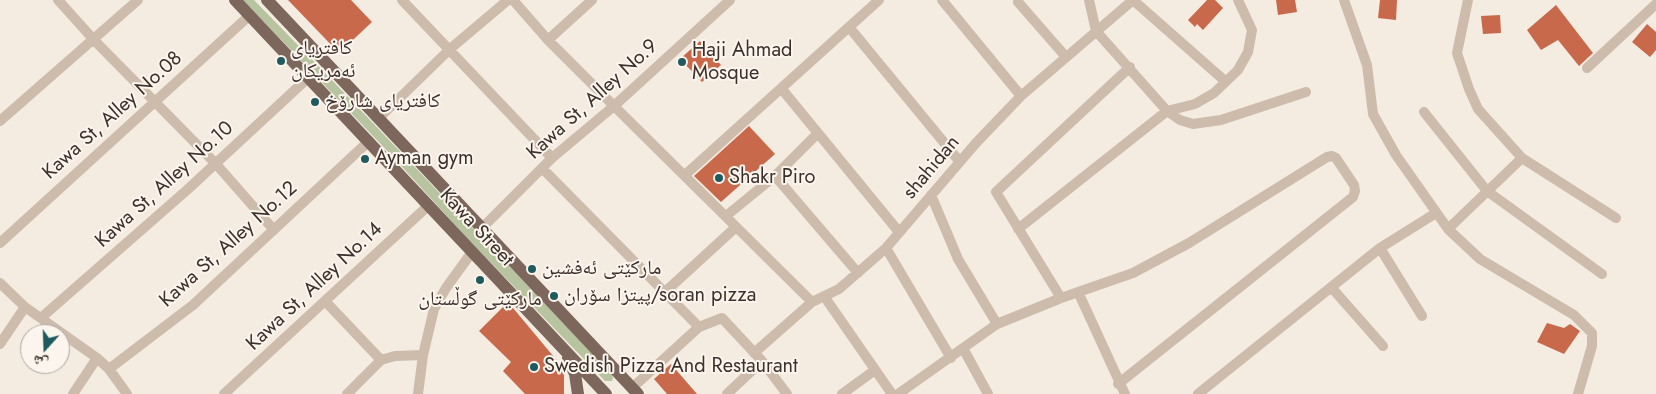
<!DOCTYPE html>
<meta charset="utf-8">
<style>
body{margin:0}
#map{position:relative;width:1656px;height:394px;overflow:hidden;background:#f4ebe1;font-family:Jost,"Noto Naskh Arabic",sans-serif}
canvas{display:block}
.north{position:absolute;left:20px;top:324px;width:50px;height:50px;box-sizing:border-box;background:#fbf5ee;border:1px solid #aea6a0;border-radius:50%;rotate:200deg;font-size:14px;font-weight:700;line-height:20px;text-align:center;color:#3b302b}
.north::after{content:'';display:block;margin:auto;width:18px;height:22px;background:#1f5a5e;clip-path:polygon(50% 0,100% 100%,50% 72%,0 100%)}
</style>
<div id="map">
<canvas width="1656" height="394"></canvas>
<div class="north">ش</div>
</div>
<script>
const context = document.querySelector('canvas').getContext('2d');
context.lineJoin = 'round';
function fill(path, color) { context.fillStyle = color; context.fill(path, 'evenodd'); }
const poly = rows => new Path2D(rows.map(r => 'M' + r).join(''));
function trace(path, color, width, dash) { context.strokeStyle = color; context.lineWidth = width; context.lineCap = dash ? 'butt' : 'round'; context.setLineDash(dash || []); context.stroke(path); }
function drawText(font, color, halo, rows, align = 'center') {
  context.font = font + ' Jost,"Noto Naskh Arabic",sans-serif'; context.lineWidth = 4; context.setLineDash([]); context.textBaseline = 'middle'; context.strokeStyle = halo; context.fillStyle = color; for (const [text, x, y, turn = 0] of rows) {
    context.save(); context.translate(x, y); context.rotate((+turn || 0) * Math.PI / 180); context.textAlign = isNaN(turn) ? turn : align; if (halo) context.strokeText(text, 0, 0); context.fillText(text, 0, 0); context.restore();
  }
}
const green = poly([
 [243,0,254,0,330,78,611,373,613,378,612,381,605,381,468,239,393,157]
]);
const building = poly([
 [288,0,351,0,372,22,339,53],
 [1207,0,1215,0,1223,8,1203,30,1197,24,1195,27,1188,20],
 [1276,0,1295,0,1297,12,1278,15],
 [1380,0,1397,0,1396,20,1378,18],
 [1556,5,1593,53,1579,66,1558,40,1541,50,1527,30],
 [1500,15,1501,33,1483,34,1481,16],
 [1647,24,1656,32,1656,50,1650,57,1632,42],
 [700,41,721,65,702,82,680,59],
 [749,126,775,154,721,202,694,176],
 [508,302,559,363,564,375,564,394,525,394,503,371,511,362,479,331],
 [1547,323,1564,328,1570,324,1580,331,1564,354,1537,342],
 [671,364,697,394,667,394,654,379]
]);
const minor = poly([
 [58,0,94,40,216,164,274,230],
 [402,0,552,158],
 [513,0,548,40,614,106,812,302],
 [879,0,849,27,960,162],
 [942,0,1021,96],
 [1089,0,1096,31,1167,111,1180,120,1193,124,1221,120,1306,92],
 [1133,0,1225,81],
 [1344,0,1367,65,1373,114,1396,155,1448,229,1480,259,1574,315,1592,333,1592,346,1578,394],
 [1468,0,1457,53,1469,89,1478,109,1522,158,1616,218],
 [1018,2,1066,57],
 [548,40,592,0],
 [1587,68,1656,4],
 [781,88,899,232],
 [1424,112,1487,191,1602,274],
 [379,118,450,49,508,0],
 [0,121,138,0],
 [542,168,699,327],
 [685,175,849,27],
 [775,176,858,273],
 [931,195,958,259,997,324],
 [726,216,775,176,818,133],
 [482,228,552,158,614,106,730,0],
 [1018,229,1167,111,1195,104,1214,93,1238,70,1248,52,1252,30,1238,0],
 [1448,229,1522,158],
 [0,243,250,15],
 [886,248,951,358],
 [1380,248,1422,316],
 [0,283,25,307,97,358,109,369,127,394],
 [1331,287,1383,346],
 [665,292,736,227],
 [1079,294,1125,394],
 [824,296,892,394],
 [1061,298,996,192,1130,67],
 [325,301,381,360],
 [42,317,187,190,309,77],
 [0,344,25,307],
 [964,350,988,394],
 [754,353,812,302,839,289,886,248,976,143,1021,96,1133,0],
 [109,369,193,305,369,141],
 [632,388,699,327,722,318,762,361,787,394],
 [73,394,97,358],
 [224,394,429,205],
 [347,394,381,360,395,356,423,355],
 [418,394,423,355,434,309,446,288,472,252],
 [727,394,762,361],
 [842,394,875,370],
 [898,394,997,324,1061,298,1133,273,1189,243,1327,157,1332,156,1336,158,1354,185,1355,191,1353,197,1118,384],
 [1198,394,1380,248,1436,213]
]);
const primary = poly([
 [235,0,606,394],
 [267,0,638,394],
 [568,358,575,374,578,394]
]);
const markers = [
 [281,61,5,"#1f5a5e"],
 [682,62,5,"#1f5a5e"],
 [315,102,5,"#1f5a5e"],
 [365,159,5,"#1f5a5e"],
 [719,178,5,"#1f5a5e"],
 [532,269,5,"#1f5a5e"],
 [480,280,5,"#1f5a5e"],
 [554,296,5,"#1f5a5e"],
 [534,367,5,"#1f5a5e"]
];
const poiNames = [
 ["کافتریای",291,49],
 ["ئەمریکان",291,72],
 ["Haji Ahmad",692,51],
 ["Mosque",692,74],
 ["کافتریای شارۆخ",325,102],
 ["Ayman gym",375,159],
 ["Shakr Piro",729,178],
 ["مارکێتی ئەفشین",542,269],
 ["پیتزا سۆران/soran pizza",564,296],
 ["مارکێتی گوڵستان",480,300,"center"],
 ["Swedish Pizza And Restaurant",544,367]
];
const streetNames = [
 ["Kawa St, Alley No.9",593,100,-42],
 ["Kawa St, Alley No.08",113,116,-42],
 ["shahidan",932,168,-50],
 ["Kawa St, Alley No.10",165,185,-42],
 ["Kawa Street",476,228,47],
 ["Kawa St, Alley No.12",229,245,-42],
 ["Kawa St, Alley No.14",315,287,-43]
];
fill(green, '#b8c4a0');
fill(building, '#c8694b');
trace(minor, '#cdbbac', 10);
trace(primary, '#7d675c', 12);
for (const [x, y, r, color] of markers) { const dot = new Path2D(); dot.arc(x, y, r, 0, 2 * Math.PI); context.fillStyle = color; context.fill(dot); trace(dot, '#fbf5ee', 2); }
drawText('20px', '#3b302b', '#fbf5ee', poiNames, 'left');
drawText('20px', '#3b302b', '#fbf5ee', streetNames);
</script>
